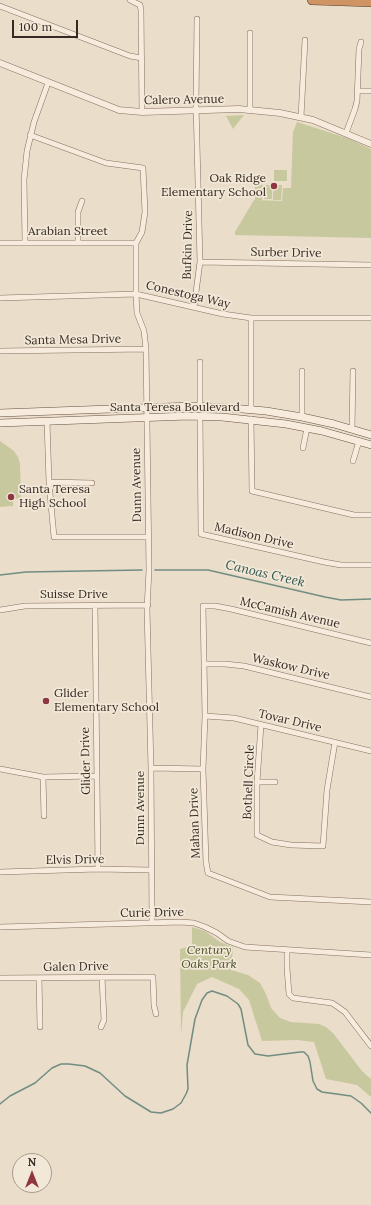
<!DOCTYPE html>
<style>
body{margin:0}
#map{position:relative;width:371px;height:1205px;overflow:hidden;background:#eaddc9;font-family:Lora,serif}
canvas{display:block}
.north{position:absolute;left:12px;top:1153px;width:40px;height:40px;box-sizing:border-box;background:#f2e8d8;border:1px solid #a79c8f;border-radius:50%;rotate:0deg;font-size:11px;font-weight:700;line-height:16px;text-align:center;color:#372922}
.north::after{content:'';display:block;margin:auto;width:14px;height:18px;background:#8e3641;clip-path:polygon(50% 0,100% 100%,50% 72%,0 100%)}
.scale{position:absolute;left:12px;top:20px;width:66px;height:18px;box-sizing:border-box;border:2px solid #372922;border-top:0;padding-left:5px;font-size:12px;line-height:14px;white-space:nowrap;color:#372922;-webkit-text-stroke:3px #f2e8d8;paint-order:stroke}
</style>
<div id="map">
<canvas width="371" height="1205"></canvas>
<div class="north">N</div>
<div class="scale">100 m</div>
</div>
<script>
const context = document.querySelector('canvas').getContext('2d');
context.lineJoin = 'round';
function fill(path, color) { context.fillStyle = color; context.fill(path, 'evenodd'); }
const poly = rows => new Path2D(rows.map(r => 'M' + r).join(''));
function trace(path, color, width, dash) { context.strokeStyle = color; context.lineWidth = width; context.lineCap = dash ? 'butt' : 'round'; context.setLineDash(dash || []); context.stroke(path); }
function drawText(font, color, halo, rows, align = 'center') {
  context.font = font + ' Lora,serif'; context.lineWidth = 3.5; context.setLineDash([]); context.textBaseline = 'middle'; context.strokeStyle = halo; context.fillStyle = color; for (const [text, x, y, turn = 0] of rows) {
    context.save(); context.translate(x, y); context.rotate((+turn || 0) * Math.PI / 180); context.textAlign = isNaN(turn) ? turn : align; if (halo) context.strokeText(text, 0, 0); context.fillText(text, 0, 0); context.restore();
  }
}
const green = poly([
 [244,115,233,129,226,116],
 [297,122,347,138,371,149,371,238,235,235,235,232,254,200,282,201,283,188,291,188,293,132],
 [274,170,287,170,287,181,274,181],
 [255,184,263,185,262,200,255,200],
 [264,185,272,185,272,199,264,199],
 [273,185,282,185,281,200,273,200],
 [0,441,14,451,18,457,20,464,21,498,13,499,13,506,0,507],
 [192,927,205,931,220,942,233,947,231,970,248,975,260,983,266,994,271,1008,280,1018,291,1022,319,1024,326,1027,333,1033,362,1071,371,1079,371,1097,357,1085,326,1079,314,1042,297,1040,262,1041,249,1000,239,989,212,977,197,984,183,1012,181,1035,180,949,192,946]
]);
const stream = poly([
 [155,570,208,570,325,597,341,600,371,599],
 [0,575,26,572,142,570],
 [0,1104,10,1096,35,1083,52,1068,61,1064,69,1064,85,1066,100,1073,125,1096,151,1112,161,1113,173,1109,181,1103,186,1094,188,1089,187,1065,195,1019,202,1000,207,993,212,991,227,996,238,1004,241,1009,248,1045,255,1054,268,1056,300,1052,304,1052,308,1056,310,1062,313,1081,317,1089,322,1092,351,1096,361,1103,371,1113]
]);
const minor = poly([
 [130,0,140,5,141,10,142,112],
 [0,6,130,56,142,58],
 [358,91,371,91],
 [250,110,250,33],
 [301,117,305,40],
 [346,133,355,109,357,101,359,49,361,42],
 [30,135,106,163,143,168,145,212,142,232,136,243,136,294,137,313,144,331,146,349,149,570,147,609,151,768,152,922],
 [25,242,24,180,27,151,34,122,48,83],
 [78,242,78,212,82,201],
 [0,243,136,243],
 [200,262,371,265],
 [0,298,136,294,223,314,251,318,371,318],
 [194,307,200,262,196,104,197,19],
 [251,318,251,409],
 [0,351,146,349],
 [200,362,200,406],
 [302,371,302,417],
 [200,416,201,534,324,562,341,565,371,565],
 [251,419,252,491,354,515,371,515],
 [47,421,49,482,54,537,148,537],
 [352,429,353,371],
 [303,448,307,428],
 [353,461,359,441],
 [49,482,92,483],
 [95,605,98,869],
 [0,610,25,606,148,605],
 [371,643,231,609,215,606,203,606,205,716,203,769,206,862,208,873,270,897,371,902],
 [204,664,225,664,244,666,371,697],
 [205,716,234,718,371,751],
 [261,725,257,782,257,835,272,842,291,845,323,846,327,790,335,742],
 [151,768,203,769],
 [0,769,43,777,96,776],
 [43,777,44,816],
 [257,782,275,782],
 [0,872,98,869,151,870],
 [0,927,181,922,194,923,205,927,217,933,228,941,245,947,371,955],
 [287,950,287,968,289,994,293,998,332,1003,338,1007,345,1012,371,1046],
 [0,978,153,977,154,1006,156,1014],
 [39,978,40,1027],
 [101,1027,104,1020,102,977]
]);
const tertiary = poly([
 [0,63,119,110,142,112,239,109,280,113,313,120,371,144]
]);
const secondary = poly([
 [0,413,193,406,231,408,266,411,302,417,334,424,371,435],
 [0,423,188,416,222,417,286,424,322,431,371,445]
]);
const motorway = poly([
 [312,0,371,2]
]);
const markers = [
 [274,186,4,"#8e3641"],
 [11,497,4,"#8e3641"],
 [46,701,4,"#8e3641"]
];
const streetNames = [
 ["Calero Avenue",184,100,-1],
 ["Arabian Street",68,232],
 ["Bufkin Drive",188,245,-89],
 ["Surber Drive",286,253,1],
 ["Conestoga Way",188,295,13],
 ["Santa Mesa Drive",73,340,-1],
 ["Santa Teresa Boulevard",175,408],
 ["Dunn Avenue",137,485,-91],
 ["Madison Drive",254,536,13],
 ["Suisse Drive",74,595],
 ["McCamish Avenue",290,613,13],
 ["Waskow Drive",291,667,13],
 ["Tovar Drive",290,721,13],
 ["Glider Drive",86,761,-91],
 ["Bothell Circle",249,782,-88],
 ["Dunn Avenue",141,808,-90],
 ["Mahan Drive",195,823,-92],
 ["Elvis Drive",75,860,-1],
 ["Curie Drive",152,913,-1],
 ["Galen Drive",76,967,-1]
];
const poiNames = [
 ["Oak Ridge",266,179,"right"],
 ["Elementary School",266,193,"right"],
 ["Santa Teresa",19,490],
 ["High School",19,504],
 ["Glider",54,694],
 ["Elementary School",54,708]
];
const parkNames = [
 ["Century",209,951],
 ["Oaks Park",209,965]
];
const waterNames = [
 ["Canoas Creek",265,574,13]
];
fill(green, '#c8c89e');
trace(stream, '#718d83', 1.5);
trace(minor, '#856f60', 6);
trace(tertiary, '#856f60', 7);
trace(secondary, '#675143', 8);
trace(motorway, '#543e33', 10);
trace(minor, '#f6ebdc', 5);
trace(tertiary, '#f6ebdc', 6);
trace(secondary, '#f6ebdc', 7);
trace(motorway, '#d09464', 9);
for (const [x, y, r, color] of markers) { const dot = new Path2D(); dot.arc(x, y, r, 0, 2 * Math.PI); context.fillStyle = color; context.fill(dot); trace(dot, '#f2e8d8', 1.5); }
drawText('12px', '#372922', '#f2e8d8', streetNames);
drawText('12px', '#372922', '#f2e8d8', poiNames, 'left');
drawText('italic 12px', '#4c512a', '#f2e8d8', parkNames);
drawText('italic 13px', '#33554f', '#f2e8d8', waterNames);
</script>
